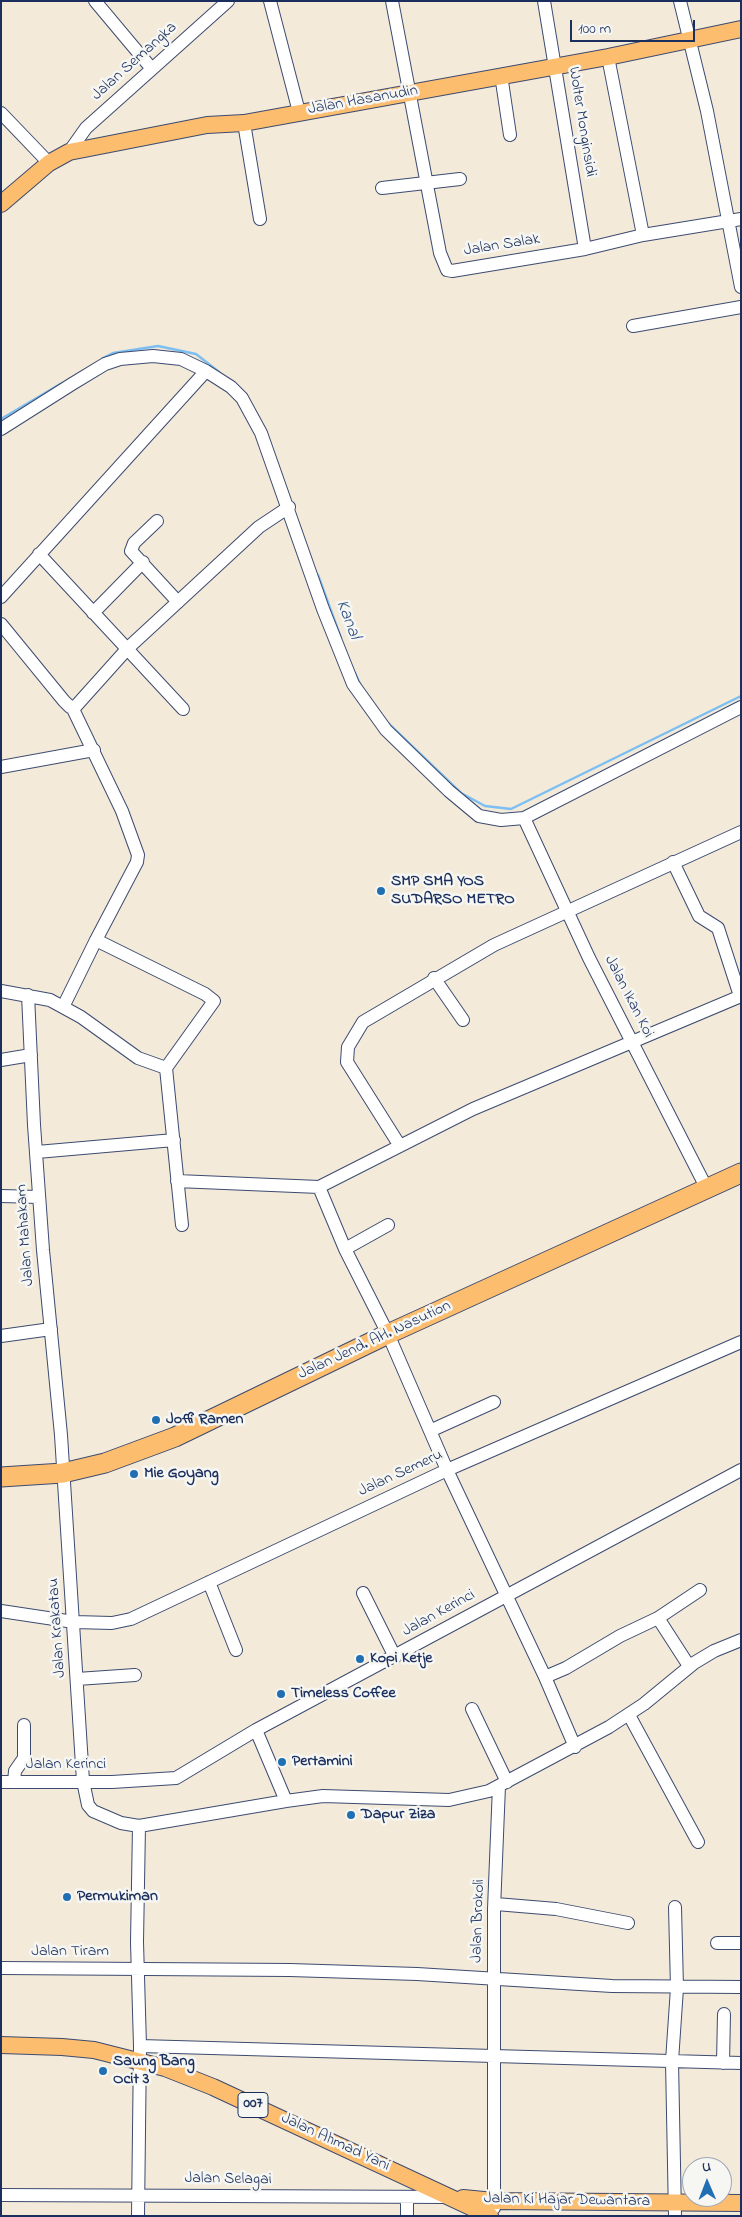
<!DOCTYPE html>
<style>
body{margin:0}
#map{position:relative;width:742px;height:2217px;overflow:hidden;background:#f4ead9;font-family:"Indie Flower",sans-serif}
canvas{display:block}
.frame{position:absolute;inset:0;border:2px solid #1b2f5e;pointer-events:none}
.north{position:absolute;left:682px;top:2157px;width:50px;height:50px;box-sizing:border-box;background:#f6f6f2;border:1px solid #9ea6b7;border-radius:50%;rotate:359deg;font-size:14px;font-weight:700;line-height:20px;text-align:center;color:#1b2f5e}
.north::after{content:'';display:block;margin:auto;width:18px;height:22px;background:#1f6fb2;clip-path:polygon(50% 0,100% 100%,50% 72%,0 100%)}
.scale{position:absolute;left:570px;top:20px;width:125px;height:22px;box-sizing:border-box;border:2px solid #1b2f5e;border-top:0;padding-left:6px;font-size:15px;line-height:18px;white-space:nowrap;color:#1b2f5e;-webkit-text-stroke:4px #f6f6f2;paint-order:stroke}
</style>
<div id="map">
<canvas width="742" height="2217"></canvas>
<div class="frame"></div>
<div class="north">U</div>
<div class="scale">100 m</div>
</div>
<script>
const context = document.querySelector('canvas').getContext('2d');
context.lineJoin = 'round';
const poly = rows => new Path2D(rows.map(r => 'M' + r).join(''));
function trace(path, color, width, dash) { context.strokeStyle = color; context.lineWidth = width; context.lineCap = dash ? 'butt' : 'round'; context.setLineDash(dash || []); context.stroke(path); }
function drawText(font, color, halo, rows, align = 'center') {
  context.font = font + ' "Indie Flower",sans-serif'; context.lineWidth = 5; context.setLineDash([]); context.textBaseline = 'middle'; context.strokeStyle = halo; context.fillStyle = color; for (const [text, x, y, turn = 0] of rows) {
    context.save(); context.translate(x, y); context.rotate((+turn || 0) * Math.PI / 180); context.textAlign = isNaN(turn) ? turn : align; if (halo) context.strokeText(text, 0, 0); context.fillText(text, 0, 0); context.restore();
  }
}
const stream = poly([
 [103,358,113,353,158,346,196,354,219,372],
 [1,419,62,383],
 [318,575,341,638],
 [355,673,361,686],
 [388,723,461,793,485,806,511,809,741,696]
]);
const minor = poly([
 [95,1,152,69],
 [270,1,299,112],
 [392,1,440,253,447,270,452,271,585,249,643,235,741,219],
 [544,1,585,249],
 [680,1,707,111,741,287],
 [608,57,643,235],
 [501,75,510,135],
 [1,113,49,163],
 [244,123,260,219],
 [69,152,86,128,228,1],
 [382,188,460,179],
 [633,326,741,307],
 [1,429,72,384,105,364,120,359,153,356,181,359,206,371,231,387,242,398,261,433,323,609,353,684,386,730,449,791,479,816,501,820,524,818,741,707],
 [157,521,134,543,131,551,178,602],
 [39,554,183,709],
 [1,597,206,371],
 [93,613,143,562],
 [1,624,64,701,70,707,76,706,128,648,259,527,289,507],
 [1,767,94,750],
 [524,818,589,958,707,1189],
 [673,862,699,916,718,928,740,996],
 [96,940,205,994,214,1001,166,1068,182,1225],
 [434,978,463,1020],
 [1,991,50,1000,81,1017,138,1058,166,1068],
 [28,995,34,1125,43,1250,61,1435,83,1781,88,1805,93,1811,121,1823,139,1826],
 [63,1007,96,940,137,862,138,855,122,811,72,707],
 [1,1060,31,1055],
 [400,1146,347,1062,348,1047,363,1022,494,945,741,832],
 [37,1152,174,1140],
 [177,1181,319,1187,473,1109,741,996],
 [319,1187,345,1249,388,1334,447,1470,545,1677,575,1747],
 [1,1196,39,1197],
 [345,1249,388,1225],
 [1,1336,51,1329],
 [432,1430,494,1402],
 [209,1582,236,1650],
 [363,1593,395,1657],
 [1,1611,74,1622,112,1623,131,1619,447,1470,741,1342],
 [658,1618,689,1666],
 [545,1677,566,1668,620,1636,658,1618,700,1590],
 [77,1679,135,1675],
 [472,1709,507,1782],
 [629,1715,698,1842],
 [256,1730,286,1801],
 [1,1782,112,1782,176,1778,256,1730,741,1470],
 [14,1782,15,1771,24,1758,24,1725],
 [496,1904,556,1909,628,1923],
 [717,1943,741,1943],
 [1,1968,290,1970,417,1974,612,1986,741,1987],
 [140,2046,741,2063],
 [723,2063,724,2014],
 [1,2195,446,2197],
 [494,2208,494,1909,499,1786],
 [138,2216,140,2046,137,1942,139,1826,286,1801,323,1796,449,1800,489,1791,609,1727,644,1704,694,1663,714,1651,741,1640],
 [407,2216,407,2197],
 [675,2216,672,2061,677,1988,675,1907]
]);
const major = poly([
 [1,204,49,163,69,152,207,125,244,123,608,57,741,29],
 [1,2045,62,2047,94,2050,165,2068,213,2087,490,2216],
 [463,2198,494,2201,741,2203]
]);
const highway = poly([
 [1,1477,63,1473,105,1463,175,1437,388,1334,741,1173]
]);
const markers = [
 [381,891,5,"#1f6fb2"],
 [156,1420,5,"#1f6fb2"],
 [134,1474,5,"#1f6fb2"],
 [360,1659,5,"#1f6fb2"],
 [281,1694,5,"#1f6fb2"],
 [282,1762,5,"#1f6fb2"],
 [351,1815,5,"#1f6fb2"],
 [67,1897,5,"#1f6fb2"],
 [103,2071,5,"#1f6fb2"]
];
const shields = [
 [253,2105,30]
];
const shieldNames = [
 ["007",253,2105]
];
const streetNames = [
 ["Jalan Semangka",135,62,-42],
 ["Jalan Hasanudin",363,101,-10],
 ["Wolter Monginsidi",581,122,81],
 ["Jalan Salak",502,246,-9],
 ["Jalan Ikan Koi",628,997,63],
 ["Jalan Mahakam",26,1235,-94],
 ["Jalan Jend. AH. Nasution",375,1341,-25],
 ["Jalan Semeru",401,1474,-25],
 ["Jalan Kerinci",439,1614,-29],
 ["Jalan Krakatau",58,1628,-94],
 ["Jalan Kerinci",66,1765],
 ["Jalan Brokoli",479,1921,-88],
 ["Jalan Tiram",70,1952],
 ["Jalan Ahmad Yani",335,2143,25],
 ["Jalan Selagai",228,2180,1],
 ["Jalan Ki Hajar Dewantara",567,2201,1]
];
const poiNames = [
 ["SMP SMA YOS",391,882],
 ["SUDARSO METRO",391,900],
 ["Joffi Ramen",166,1420],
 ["Mie Goyang",144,1474],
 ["Kopi Ketje",370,1659],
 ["Timeless Coffee",291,1694],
 ["Pertamini",292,1762],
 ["Dapur Ziza",361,1815],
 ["Permukiman",77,1897],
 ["Saung Bang",113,2062],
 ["Ocit 3",113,2080]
];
const waterNames = [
 ["Kanal",347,620,69]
];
trace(stream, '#7cbff2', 2.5);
trace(minor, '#3c4b70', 14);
trace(major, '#3c4b70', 18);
trace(highway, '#3c4b70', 21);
trace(minor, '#fff', 12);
trace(major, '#fcbd6f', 16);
trace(highway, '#fcbd6f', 19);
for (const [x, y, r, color] of markers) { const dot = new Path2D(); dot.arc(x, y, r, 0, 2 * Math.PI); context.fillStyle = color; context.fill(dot); trace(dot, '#f6f6f2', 2); }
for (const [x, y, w] of shields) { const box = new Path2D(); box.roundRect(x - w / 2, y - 12.5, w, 25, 4); context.fillStyle = '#f6f6f2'; context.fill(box); trace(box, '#1b2f5e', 1); }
drawText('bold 15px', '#1b2f5e', null, shieldNames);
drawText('16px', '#1b2f5e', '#f6f6f2', streetNames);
drawText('bold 16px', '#1b2f5e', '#f6f6f2', poiNames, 'left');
drawText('italic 18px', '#335383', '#f6f6f2', waterNames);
</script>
